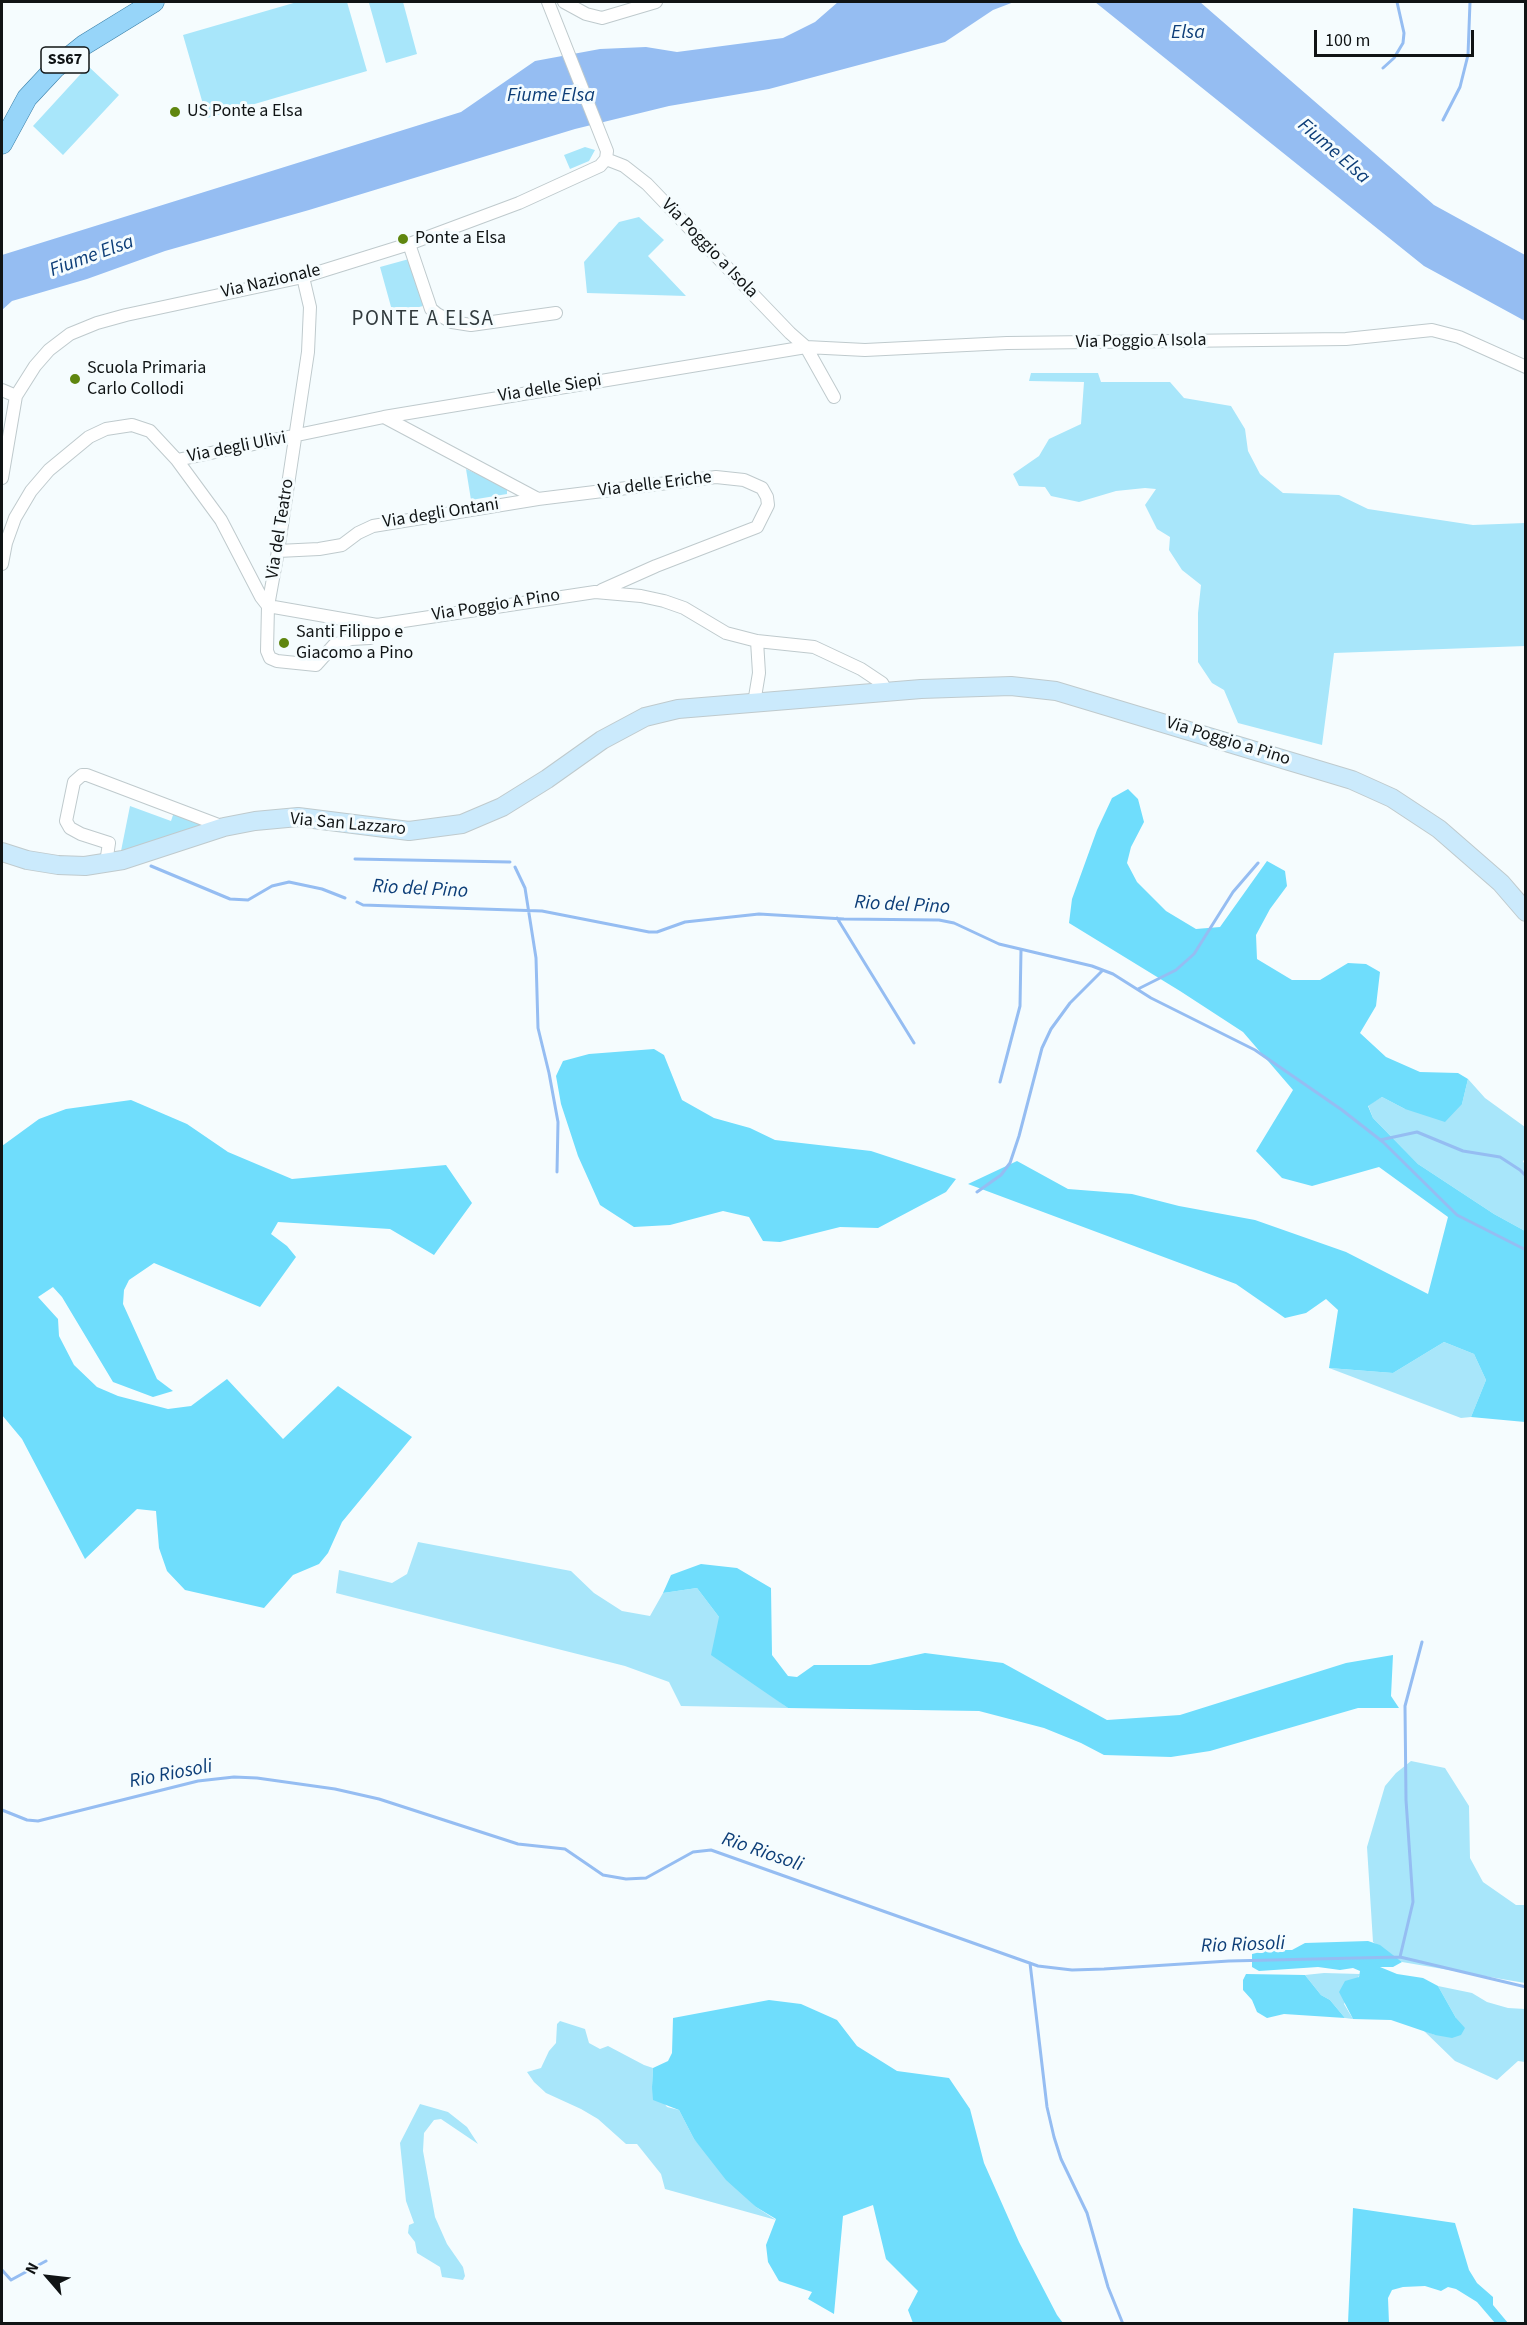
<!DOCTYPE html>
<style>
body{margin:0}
#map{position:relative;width:1527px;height:2325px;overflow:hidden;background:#f5fcfe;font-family:"Source Sans 3",sans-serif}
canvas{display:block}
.frame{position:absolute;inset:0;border:3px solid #101415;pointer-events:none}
.north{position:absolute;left:18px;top:2247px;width:60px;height:60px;-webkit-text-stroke:4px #f5fcfe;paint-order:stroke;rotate:298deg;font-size:16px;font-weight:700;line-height:24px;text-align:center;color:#101415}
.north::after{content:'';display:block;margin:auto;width:21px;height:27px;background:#101415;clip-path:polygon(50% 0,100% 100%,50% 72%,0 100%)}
.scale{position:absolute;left:1314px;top:30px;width:160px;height:27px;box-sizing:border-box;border:3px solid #101415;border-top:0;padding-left:8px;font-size:18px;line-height:21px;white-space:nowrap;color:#101415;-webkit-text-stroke:4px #f5fcfe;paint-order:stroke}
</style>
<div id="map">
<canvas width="1527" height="2325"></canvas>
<div class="frame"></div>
<div class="north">N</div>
<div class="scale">100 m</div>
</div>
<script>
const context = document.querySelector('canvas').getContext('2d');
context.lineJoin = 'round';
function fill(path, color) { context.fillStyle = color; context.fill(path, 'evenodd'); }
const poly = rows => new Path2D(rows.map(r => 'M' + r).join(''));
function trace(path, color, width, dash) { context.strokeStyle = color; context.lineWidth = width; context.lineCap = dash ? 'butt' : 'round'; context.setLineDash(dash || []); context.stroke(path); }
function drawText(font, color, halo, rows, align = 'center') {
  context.font = font + ' "Source Sans 3",sans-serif'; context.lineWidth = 6; context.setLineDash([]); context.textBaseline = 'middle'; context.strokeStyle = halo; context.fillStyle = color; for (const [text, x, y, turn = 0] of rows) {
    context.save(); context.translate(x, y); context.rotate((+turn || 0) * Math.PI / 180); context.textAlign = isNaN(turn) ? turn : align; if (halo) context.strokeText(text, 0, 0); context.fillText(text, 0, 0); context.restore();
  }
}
const green = poly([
 [297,2,347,2,367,71,207,118,183,35],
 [376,2,403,2,417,54,386,63,369,3],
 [88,66,119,95,63,155,33,126],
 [585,147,595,150,589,161,570,169,564,155],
 [639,217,664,240,648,256,686,296,587,293,584,262,619,222],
 [409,259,423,306,393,314,380,267],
 [1031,373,1098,373,1101,382,1170,382,1184,398,1231,406,1245,429,1248,451,1260,474,1283,493,1339,495,1368,509,1473,525,1525,523,1525,646,1334,653,1322,745,1238,723,1224,690,1212,683,1198,662,1198,613,1201,585,1182,570,1169,550,1170,537,1157,529,1145,505,1156,489,1145,488,1116,491,1079,502,1051,496,1045,487,1019,486,1013,474,1039,456,1049,439,1081,424,1084,382,1029,381],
 [466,469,507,487,507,494,471,500],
 [130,806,171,821,174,812,200,822,200,825,195,830,121,851],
 [1468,1079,1485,1098,1525,1127,1525,1157,1523,1162,1526,1164,1525,1231,1494,1214,1418,1164,1373,1118,1368,1105,1382,1097,1405,1109,1462,1104],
 [1444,1342,1474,1354,1486,1380,1471,1417,1461,1418,1329,1368,1393,1373],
 [418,1542,571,1571,594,1593,622,1611,650,1616,663,1593,697,1588,719,1617,757,1685,788,1708,681,1706,669,1682,625,1666,336,1593,339,1570,392,1583,407,1574],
 [1411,1761,1445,1768,1469,1806,1470,1858,1483,1882,1516,1905,1525,1905,1525,1983,1402,1962,1373,1942,1367,1847,1385,1786,1396,1773],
 [1324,1973,1360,1974,1344,2004,1353,2019,1345,2018,1330,2000,1321,1995,1305,1975],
 [1438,1986,1472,1993,1487,2002,1508,2008,1525,2009,1525,2062,1518,2061,1497,2080,1455,2061,1423,2030,1435,2035,1456,2018],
 [560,2021,585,2029,589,2043,600,2049,608,2046,644,2065,653,2068,652,2087,667,2107,679,2110,694,2139,756,2207,776,2220,665,2189,661,2174,637,2144,626,2144,598,2119,581,2109,546,2093,534,2082,527,2072,541,2068,549,2051,556,2043,557,2024],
 [420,2104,448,2112,467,2127,478,2144,441,2119,434,2120,424,2133,423,2151,435,2217,447,2244,463,2267,465,2276,463,2280,442,2277,440,2267,417,2253,415,2242,408,2233,409,2225,414,2223,406,2201,400,2143]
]);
const forest = poly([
 [1128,789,1138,799,1144,822,1131,847,1127,863,1137,882,1166,911,1196,929,1220,927,1267,861,1285,871,1287,886,1270,909,1256,935,1257,959,1292,980,1320,980,1348,963,1366,964,1380,972,1376,1006,1360,1033,1386,1057,1420,1072,1458,1073,1468,1079,1462,1104,1445,1122,1405,1109,1382,1097,1368,1106,1373,1118,1418,1164,1494,1214,1525,1231,1525,1422,1471,1417,1486,1380,1474,1354,1444,1342,1393,1373,1329,1368,1338,1310,1326,1299,1306,1313,1285,1318,1236,1284,968,1184,1017,1161,1068,1189,1132,1194,1179,1206,1255,1220,1346,1252,1428,1294,1448,1217,1379,1167,1312,1186,1282,1178,1256,1151,1293,1090,1243,1032,1180,991,1069,923,1072,899,1097,830,1112,798],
 [654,1049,664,1055,682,1100,714,1118,750,1128,775,1140,871,1151,956,1179,946,1192,878,1228,840,1227,780,1242,763,1241,749,1217,723,1211,670,1225,634,1227,600,1205,578,1156,561,1104,556,1076,563,1061,589,1054],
 [131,1100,187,1124,228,1152,292,1179,446,1165,472,1203,434,1255,390,1229,278,1222,271,1234,287,1246,296,1257,260,1307,154,1263,129,1280,124,1290,123,1304,157,1379,173,1391,153,1397,113,1382,62,1297,53,1287,38,1297,58,1319,59,1336,74,1365,97,1387,118,1396,168,1409,191,1406,227,1379,283,1439,338,1386,412,1437,342,1522,328,1553,319,1564,293,1575,264,1608,185,1590,167,1571,159,1548,156,1511,137,1509,85,1559,22,1439,2,1415,2,1146,39,1119,66,1109],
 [701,1564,737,1568,771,1588,772,1655,788,1676,797,1677,814,1665,870,1665,925,1653,1003,1663,1107,1720,1180,1715,1346,1663,1393,1655,1391,1696,1399,1708,1358,1708,1210,1751,1171,1757,1104,1755,1081,1743,1044,1728,979,1711,788,1708,711,1655,719,1617,697,1588,663,1593,671,1575],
 [1368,1941,1380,1945,1402,1962,1393,1967,1380,1967,1397,1974,1423,1978,1438,1986,1456,2018,1465,2028,1461,2035,1452,2038,1435,2035,1391,2020,1353,2019,1339,1992,1345,1981,1359,1977,1360,1971,1353,1968,1340,1970,1318,1967,1259,1971,1252,1967,1252,1954,1269,1950,1292,1950,1305,1943],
 [1246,1974,1305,1975,1321,1995,1330,2000,1345,2018,1284,2014,1267,2018,1257,2012,1252,2000,1243,1990,1243,1980],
 [769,2000,801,2004,837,2020,857,2046,897,2071,949,2078,970,2109,984,2163,1019,2242,1057,2315,1063,2323,913,2323,908,2310,918,2291,886,2259,873,2205,843,2216,834,2314,808,2299,812,2292,779,2281,768,2262,766,2245,776,2219,756,2207,726,2180,694,2139,679,2110,653,2100,652,2087,653,2068,668,2061,672,2053,673,2018],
 [1353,2208,1455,2223,1469,2270,1477,2283,1493,2297,1493,2305,1508,2323,1495,2323,1477,2302,1456,2289,1448,2287,1441,2291,1425,2286,1403,2287,1392,2290,1388,2298,1389,2323,1348,2323]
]);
const water = poly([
 [838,2,1014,2,993,10,945,42,769,89,669,106,575,129,309,210,165,251,87,279,12,301,2,310,2,255,461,112,535,61,600,49,646,47,677,52,783,38,815,22],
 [1095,2,1200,2,1434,205,1525,255,1525,321,1424,266]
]);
const stream = poly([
 [1383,68,1394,58,1403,43,1404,33,1397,2],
 [1443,120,1460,87,1468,55,1470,2],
 [355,859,510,862],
 [151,866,230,899,248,900,272,886,289,882,322,889,345,898],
 [515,867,525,888,536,958,538,1028,549,1073,558,1122,557,1172],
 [357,902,363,905,542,911,649,932,657,932,685,922,759,914,844,919,939,920,954,923,999,944,1092,966,1113,974,1151,998,1255,1050,1342,1110,1383,1142,1457,1215,1526,1250],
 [837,918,914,1043],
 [1138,989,1176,970,1194,954,1233,892,1258,863],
 [1000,1082,1020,1006,1021,950],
 [1380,1140,1417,1132,1463,1151,1500,1157,1520,1170,1526,1176],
 [977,1192,1001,1175,1010,1163,1019,1136,1042,1048,1051,1029,1070,1003,1103,970],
 [2,1810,27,1820,38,1821,198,1781,234,1777,257,1778,335,1789,379,1799,518,1844,565,1849,603,1875,626,1879,646,1878,693,1852,711,1850,1038,1966,1072,1970,1104,1969,1229,1961,1400,1957,1526,1987],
 [1400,1957,1413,1902,1406,1800,1405,1706,1422,1642],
 [1030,1963,1047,2107,1054,2137,1061,2159,1087,2213,1108,2287,1123,2324],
 [2,2270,11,2280,46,2261]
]);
const street = poly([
 [564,2,586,14,602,18,656,2],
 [606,159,624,166,647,184,790,333,806,347,834,397],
 [409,244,431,309,437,314,452,322,471,325,556,313],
 [303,277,310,307,308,352,278,551,268,606,267,651,270,658,277,661,316,665,334,645,351,639,370,638,377,625],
 [2,390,16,396],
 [384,417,538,499],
 [177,460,384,417,806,347,865,350,1007,343,1346,339,1432,330,1459,337,1526,367],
 [2,478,16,396,35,366,49,350,70,334,97,323,126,315,303,277,409,244,519,203,600,166,606,159,607,151,548,2],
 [278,551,319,549,342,545,358,533,373,526,538,499,716,477,744,480,762,488,767,497,768,505,757,527,656,566,602,590],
 [2,564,6,543,15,518,31,491,49,470,89,437,106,429,132,425,150,431,177,460,221,520,261,597,268,606,377,625,595,592,641,596,664,601,684,608,726,633,757,641,814,647,861,669,882,683,887,692],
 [754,703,759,673,757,641],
 [106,863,109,843,81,834,70,828,66,821,74,782,82,775,87,775,224,827]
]);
const secondary = poly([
 [2,852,27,860,58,865,85,866,123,860,224,827,255,821,298,817,409,831,462,824,502,807,547,779,602,740,645,717,678,709,921,689,1011,686,1056,691,1352,780,1392,798,1439,829,1501,883,1526,912]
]);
const primary = poly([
 [2,144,27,98,55,68,84,45,154,2]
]);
const markers = [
 [175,112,6,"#5f860f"],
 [403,239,6,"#5f860f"],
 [75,379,6,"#5f860f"],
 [284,643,6,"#5f860f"]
];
const shields = [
 [65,60,48]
];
const shieldNames = [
 ["SS67",65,60]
];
const poiNames = [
 ["US Ponte a Elsa",187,112],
 ["Ponte a Elsa",415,239],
 ["Scuola Primaria",87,369],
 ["Carlo Collodi",87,390],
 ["Santi Filippo e",296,633],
 ["Giacomo a Pino",296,654]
];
const streetNames = [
 ["Via Poggio a Isola",709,249,46],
 ["Via Nazionale",271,282,-13],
 ["Via Poggio A Isola",1141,342,-1],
 ["Via delle Siepi",550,389,-9],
 ["Via degli Ulivi",237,448,-11],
 ["Via delle Eriche",655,485,-7],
 ["Via degli Ontani",441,514,-9],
 ["Via del Teatro",281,529,-81],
 ["Via Poggio A Pino",496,606,-9],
 ["Via Poggio a Pino",1228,742,17],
 ["Via San Lazzaro",348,825,5]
];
const waterNames = [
 ["Elsa",1188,34],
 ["Fiume Elsa",551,97],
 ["Fiume Elsa",1333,152,41],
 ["Fiume Elsa",92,257,-20],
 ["Rio del Pino",420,890,3],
 ["Rio del Pino",902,906,3],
 ["Rio Riosoli",171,1775,-11],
 ["Rio Riosoli",762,1853,19],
 ["Rio Riosoli",1243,1946,-2]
];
const quarterNames = [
 ["PONTE A ELSA",423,320]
];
fill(green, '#a8e6fa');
fill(forest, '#6fddfc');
fill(water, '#95bdf2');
trace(stream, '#95bdf2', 3);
trace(street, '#bfcacd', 14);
trace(secondary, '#bfcacd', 20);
trace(primary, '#3a7fa7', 21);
trace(street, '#fff', 12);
trace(secondary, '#cbeafc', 18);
trace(primary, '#97d5f9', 20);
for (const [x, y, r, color] of markers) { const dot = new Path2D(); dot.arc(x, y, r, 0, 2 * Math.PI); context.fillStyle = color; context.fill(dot); trace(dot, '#f5fcfe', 2); }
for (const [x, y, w] of shields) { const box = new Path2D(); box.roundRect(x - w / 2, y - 13, w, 26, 4.5); context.fillStyle = '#f5fcfe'; context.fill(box); trace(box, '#101415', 1.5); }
drawText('bold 16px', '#101415', null, shieldNames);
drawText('18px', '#101415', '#f5fcfe', poiNames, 'left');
drawText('18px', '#101415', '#f5fcfe', streetNames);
drawText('italic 20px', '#0d3e78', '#f5fcfe', waterNames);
context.letterSpacing = '1.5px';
drawText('21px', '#323b3e', '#f5fcfe', quarterNames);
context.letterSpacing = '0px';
</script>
